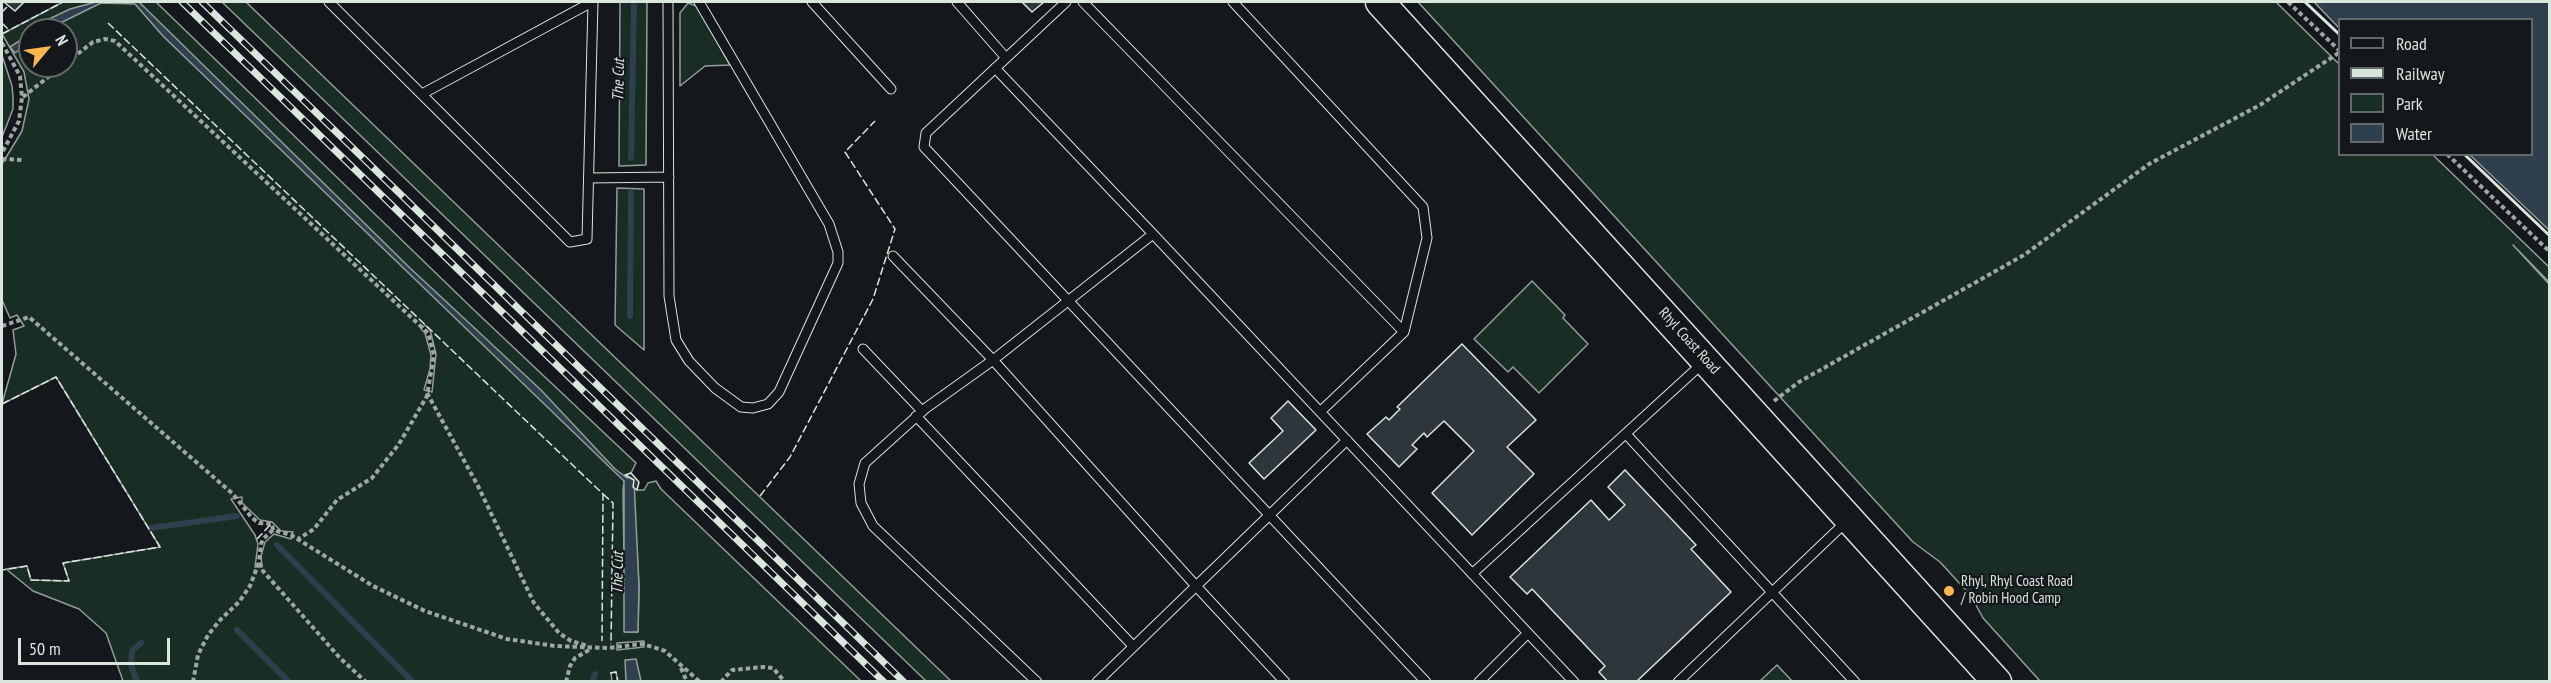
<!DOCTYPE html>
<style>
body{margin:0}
#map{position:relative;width:2551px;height:683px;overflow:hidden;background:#14181c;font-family:"PT Sans Narrow",sans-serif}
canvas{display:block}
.frame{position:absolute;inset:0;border:3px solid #d8e6dc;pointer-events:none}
.legend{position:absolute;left:2338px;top:18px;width:195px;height:138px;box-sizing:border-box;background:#14181c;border:2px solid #626a69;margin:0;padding:8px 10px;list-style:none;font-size:18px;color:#d8e6dc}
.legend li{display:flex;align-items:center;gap:12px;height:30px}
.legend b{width:30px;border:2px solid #626a69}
.north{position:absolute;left:18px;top:18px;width:60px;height:60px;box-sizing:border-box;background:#14181c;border:2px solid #626a69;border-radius:50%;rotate:61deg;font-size:16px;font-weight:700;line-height:24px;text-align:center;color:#d8e6dc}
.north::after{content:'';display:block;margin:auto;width:21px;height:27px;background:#ffb74d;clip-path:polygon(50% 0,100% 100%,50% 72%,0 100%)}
.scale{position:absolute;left:18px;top:638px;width:152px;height:27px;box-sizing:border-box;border:3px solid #d8e6dc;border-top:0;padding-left:8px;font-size:18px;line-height:21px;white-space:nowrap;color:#d8e6dc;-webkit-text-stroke:4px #14181c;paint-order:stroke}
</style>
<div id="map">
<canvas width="2551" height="683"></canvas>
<div class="frame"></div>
<ul class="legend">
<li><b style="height:8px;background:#14181c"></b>Road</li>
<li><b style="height:8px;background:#d8e6dc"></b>Railway</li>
<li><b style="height:16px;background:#1a2d24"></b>Park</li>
<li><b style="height:16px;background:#2f3f4d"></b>Water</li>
</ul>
<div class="north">N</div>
<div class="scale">50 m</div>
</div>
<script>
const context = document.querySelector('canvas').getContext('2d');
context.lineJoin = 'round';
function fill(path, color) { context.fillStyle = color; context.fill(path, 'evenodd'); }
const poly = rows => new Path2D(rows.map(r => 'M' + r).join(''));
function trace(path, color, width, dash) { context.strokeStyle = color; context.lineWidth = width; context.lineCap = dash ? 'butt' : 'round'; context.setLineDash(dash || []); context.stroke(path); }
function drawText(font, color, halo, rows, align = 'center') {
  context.font = font + ' "PT Sans Narrow",sans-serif'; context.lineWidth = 4.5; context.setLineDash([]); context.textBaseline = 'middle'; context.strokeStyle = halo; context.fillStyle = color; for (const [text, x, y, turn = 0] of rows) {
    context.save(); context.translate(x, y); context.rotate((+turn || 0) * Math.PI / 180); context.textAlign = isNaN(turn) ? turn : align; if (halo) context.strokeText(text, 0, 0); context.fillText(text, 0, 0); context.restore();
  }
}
const green = poly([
 [63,2,156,2,475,311,636,463,631,473,625,476,623,489,625,632,638,632,639,586,633,487,637,490,644,490,648,483,656,481,661,489,861,681,618,682,616,672,611,673,612,682,123,681,106,633,79,609,33,591,6,569,27,566,31,580,69,581,63,563,160,547,56,377,2,404,16,354,13,330,24,326,17,315,10,318,2,300,2,164,22,131,29,99,24,72,2,34,63,2],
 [30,30,66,30,66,66,30,66,30,30],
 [425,325,430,330,436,354,432,392,424,390,430,369,431,355,425,333,421,329,425,325],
 [242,497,242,503,260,520,272,522,281,531,293,532,291,539,274,534,265,542,261,556,262,567,255,567,258,544,255,535,231,499,242,497],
 [644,641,644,647,617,650,617,643,644,641],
 [222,2,246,2,951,681,926,681,222,2],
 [620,2,647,2,646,165,619,166,620,2],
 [1418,2,2276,2,2339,64,2340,154,2433,155,2549,267,2549,282,2513,245,2549,284,2549,681,2040,681,1983,618,1971,596,1940,562,1913,542,1418,2],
 [688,3,697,6,730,65,705,66,680,86,680,13,688,3],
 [2,55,12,86,13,97,13,109,2,137,2,55],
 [617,188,644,189,644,350,615,325,617,188],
 [1532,281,1565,315,1563,318,1588,344,1539,393,1513,367,1508,372,1474,339,1532,281],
 [1777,665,1792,681,1760,681,1777,665]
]);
const water = poly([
 [96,2,139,2,410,268,541,390,615,469,627,478,631,477,634,480,639,586,638,632,624,632,624,481,163,36,135,4,101,3,46,30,34,30,45,21,70,9,96,2],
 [2314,2,2549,2,2549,230,2470,155,2532,154,2532,20,2340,20,2339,28,2314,2],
 [30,34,30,42,15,53,10,47,30,34],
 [636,659,641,681,626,681,625,660,636,659]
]);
const stream = poly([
 [631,158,634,2],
 [630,316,631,192],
 [151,528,237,516],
 [277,545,413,682],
 [237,630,289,682],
 [137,682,131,665,132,651,141,643],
 [592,682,595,674]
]);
const building = poly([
 [4,2,24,2,15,11,4,2],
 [1022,2,1044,2,1032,12,1022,2],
 [1462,344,1536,420,1507,447,1534,474,1472,535,1432,493,1474,451,1444,421,1427,437,1424,433,1412,445,1417,449,1399,467,1367,434,1386,417,1389,420,1400,409,1397,407,1462,344],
 [1288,401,1316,430,1264,479,1249,463,1283,431,1271,418,1288,401],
 [1625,470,1696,545,1691,549,1731,592,1636,682,1608,682,1599,672,1605,666,1532,589,1527,594,1510,577,1591,500,1609,520,1625,505,1608,487,1625,470],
 [631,473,639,482,637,490,633,487,634,480,625,475,631,473]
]);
const path = poly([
 [2288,2,2340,51],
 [2,43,20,76,22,97,19,121,2,153],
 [66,63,93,42,105,39,115,41,428,333,434,355,427,396,399,444,372,478,337,500,314,529,298,539],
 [23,97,62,66],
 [2447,154,2550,252],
 [2,159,23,160],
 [2,326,29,317,233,494,252,518,259,523,272,524,273,530,291,535,373,586,425,611,507,639,555,646,607,648,642,644,653,647,665,651,700,682],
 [427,393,478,486,534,603,559,633,571,641,588,646],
 [1774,401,1799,382,2024,255,2149,164,2260,105,2340,52],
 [273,530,263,539,261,544,259,561,263,571,340,658,366,682],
 [681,668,687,682],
 [193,682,198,655,208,635,221,619,239,602,250,586,259,562],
 [566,682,570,666,575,658,591,649],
 [721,682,732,670,764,667,773,668,785,682]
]);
const service = poly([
 [329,2,570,242,587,239,593,2],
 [668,2,669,296,676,340,689,361,715,388,741,407,753,408,768,404,779,392,838,263,838,252,829,224,699,2],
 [812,2,891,89],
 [957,2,1006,58],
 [1066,2,926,133,924,147,1426,682],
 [1083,2,1404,332],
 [1233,2,1423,207,1427,238,1404,332,1320,412],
 [995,68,1153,234],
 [422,94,592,2],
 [589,178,669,177],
 [893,256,993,360,1196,586,1285,682],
 [863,349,922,411],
 [916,416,1133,646],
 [1626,434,1855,682],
 [1472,574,1704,362],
 [1037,682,873,526,861,503,859,484,865,463,926,408,993,360,1153,234,1574,682],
 [1097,682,1347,440],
 [1479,682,1528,633],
 [1678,682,1848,520]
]);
const primary = poly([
 [1380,2,1997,682]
]);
const rail = poly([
 [182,2,884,682],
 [202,2,904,682]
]);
const fence = poly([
 [2,12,7,7],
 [2,23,9,30],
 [108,23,603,494,602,641],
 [2,34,63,2],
 [2,404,56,377,160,547,63,563,69,581,31,580,27,566,2,570],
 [603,494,613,503,611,644],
 [760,496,790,457,873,299,895,229,845,152,875,121],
 [257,539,270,525],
 [610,673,616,672,618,682]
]);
const wall = poly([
 [2305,2,2340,35],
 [2464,154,2550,236]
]);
const markers = [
 [1949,591,6,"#ffb74d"]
];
const streetNames = [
 ["Rhyl Coast Road",1689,341,48]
];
const poiNames = [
 ["Rhyl, Rhyl Coast Road",1961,582],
 ["/ Robin Hood Camp",1961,599]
];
const waterNames = [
 ["The Cut",619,80,-89],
 ["The Cut",618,573,-89]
];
fill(green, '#1a2d24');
trace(green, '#939e99', 1.5);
fill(water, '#2f3f4d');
trace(water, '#939e99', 1.5);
trace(stream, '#2f3f4d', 6);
fill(building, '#2c363c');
trace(building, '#d8e6dc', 1.5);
trace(service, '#d8e6dc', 11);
trace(primary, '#d8e6dc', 31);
trace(path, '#9da8a2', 4, [4.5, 3]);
trace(service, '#14181c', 9);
trace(primary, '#14181c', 28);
trace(rail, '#d8e6dc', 7);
trace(rail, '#14181c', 4.5, [14]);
trace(fence, '#d8e6dc', 1.5, [8, 3]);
trace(wall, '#d8e6dc', 3);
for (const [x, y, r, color] of markers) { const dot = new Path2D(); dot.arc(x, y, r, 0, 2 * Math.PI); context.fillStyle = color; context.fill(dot); trace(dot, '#14181c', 2); }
drawText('15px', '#d8e6dc', '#14181c', streetNames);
drawText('15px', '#d8e6dc', '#14181c', poiNames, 'left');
drawText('italic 16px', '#d8e6dc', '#14181c', waterNames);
</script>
